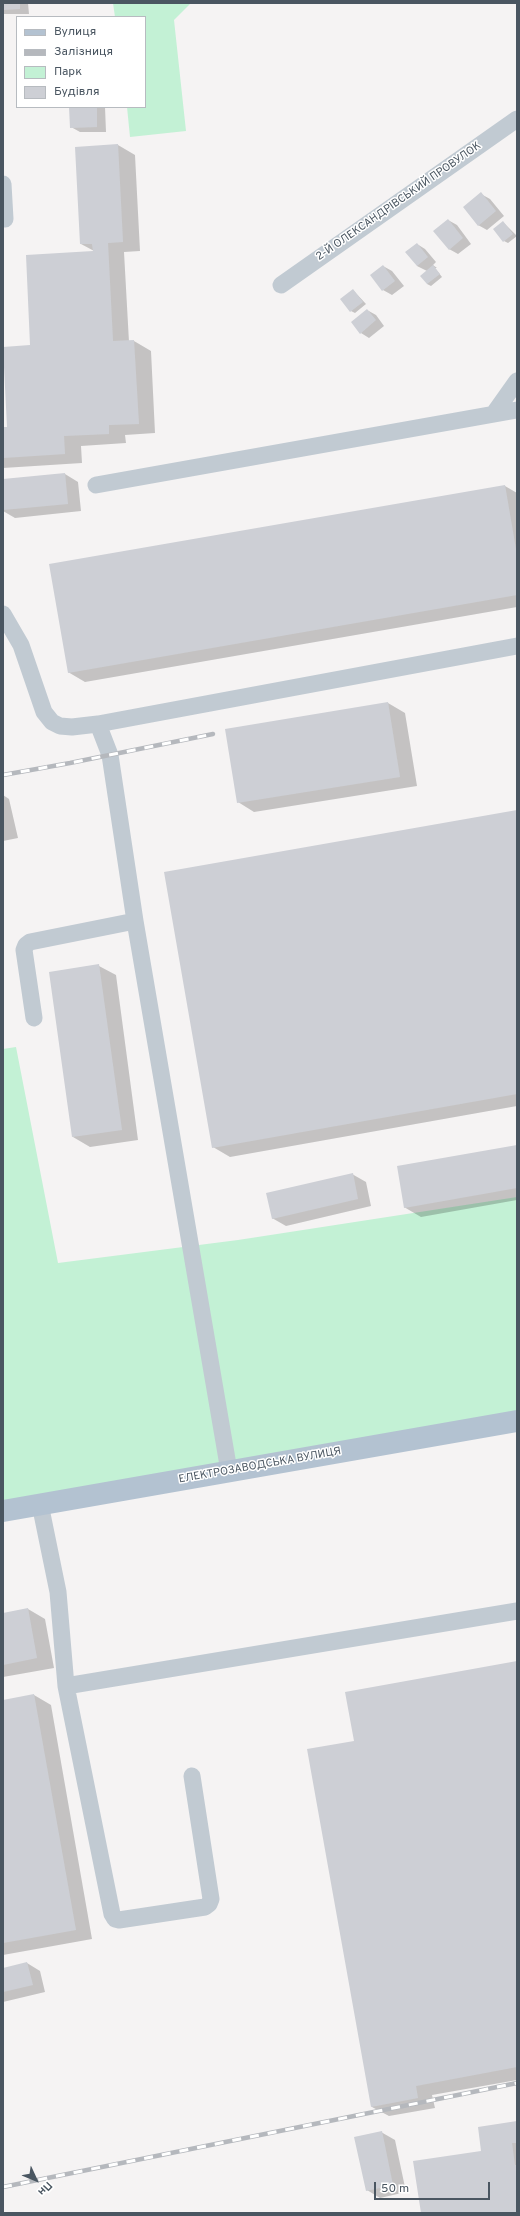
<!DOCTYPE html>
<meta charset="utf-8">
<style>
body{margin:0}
#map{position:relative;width:520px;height:2216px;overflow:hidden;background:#f5f3f3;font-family:Overpass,sans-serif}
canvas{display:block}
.frame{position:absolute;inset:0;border:4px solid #4a5661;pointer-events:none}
.legend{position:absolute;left:16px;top:16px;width:130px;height:92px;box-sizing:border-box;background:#fff;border:1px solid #b7bbc0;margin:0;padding:5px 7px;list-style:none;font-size:12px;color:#4a5661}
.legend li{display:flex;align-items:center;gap:8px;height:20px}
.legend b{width:20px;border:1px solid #b7bbc0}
.north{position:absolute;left:16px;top:2160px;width:40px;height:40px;-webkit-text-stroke:3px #fff;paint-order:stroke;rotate:134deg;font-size:11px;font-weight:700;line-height:16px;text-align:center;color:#4a5661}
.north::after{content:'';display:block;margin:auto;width:14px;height:18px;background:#4a5661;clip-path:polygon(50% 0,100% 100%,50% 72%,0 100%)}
.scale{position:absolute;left:374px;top:2182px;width:116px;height:18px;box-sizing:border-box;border:2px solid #4a5661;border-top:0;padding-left:5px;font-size:12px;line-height:14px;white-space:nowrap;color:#4a5661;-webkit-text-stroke:3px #fff;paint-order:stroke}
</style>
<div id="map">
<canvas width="520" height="2216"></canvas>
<div class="frame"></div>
<ul class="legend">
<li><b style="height:5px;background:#b3c2d1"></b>Вулиця</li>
<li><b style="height:5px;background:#b5b8bd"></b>Залізниця</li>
<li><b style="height:11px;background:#c3f1d5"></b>Парк</li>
<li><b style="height:11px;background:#cdcfd5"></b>Будівля</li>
</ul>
<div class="north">Пн</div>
<div class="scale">50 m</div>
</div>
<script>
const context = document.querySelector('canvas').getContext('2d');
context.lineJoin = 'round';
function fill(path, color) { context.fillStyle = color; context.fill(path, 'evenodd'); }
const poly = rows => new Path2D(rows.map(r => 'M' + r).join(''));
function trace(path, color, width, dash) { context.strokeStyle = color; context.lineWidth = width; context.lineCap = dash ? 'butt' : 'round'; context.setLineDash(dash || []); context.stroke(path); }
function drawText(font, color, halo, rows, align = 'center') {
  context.font = font + ' Overpass,sans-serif'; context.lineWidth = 3; context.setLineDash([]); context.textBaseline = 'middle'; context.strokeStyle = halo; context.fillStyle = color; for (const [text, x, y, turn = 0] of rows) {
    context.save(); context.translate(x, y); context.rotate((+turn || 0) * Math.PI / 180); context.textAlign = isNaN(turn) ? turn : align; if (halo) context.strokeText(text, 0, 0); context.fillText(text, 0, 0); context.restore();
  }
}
const green = poly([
 [113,3,191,3,174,20,186,131,130,137,127,107,145,107,145,17,115,17],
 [16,1047,58,1263,238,1240,517,1197,517,1421,3,1511,3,1049]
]);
const shadow = poly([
 [3,3,28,3,29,14,3,14],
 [70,107,105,107,106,132,80,132,71,127],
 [118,145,135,155,140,251,124,252,129,342,134,341,151,351,155,433,125,435,126,443,81,446,82,463,3,468,3,428,8,428,31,346,96,252,81,244],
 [481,194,490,199,504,216,487,230,478,225],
 [448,220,457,225,471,244,458,254,449,249],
 [503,222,517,236,508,243,504,241],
 [417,244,425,249,436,262,433,265,437,268,435,268,442,277,431,286,427,284,427,271,417,266],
 [383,266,392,271,404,286,392,295,383,290],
 [353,290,366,304,355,313,351,311],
 [367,310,376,315,384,326,369,338,361,333],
 [65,474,78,482,81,511,15,518,3,511,3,480],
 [505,486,517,493,517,607,85,682,68,672],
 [388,703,405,713,417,786,254,812,238,802],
 [3,795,9,799,18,838,3,841],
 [517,811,517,1106,230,1157,213,1147],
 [99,966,116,975,138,1140,90,1147,73,1137],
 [517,1146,517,1200,421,1217,404,1207],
 [352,1174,366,1182,371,1206,286,1226,272,1218],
 [28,1609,45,1619,54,1668,3,1677,3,1614],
 [517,1662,517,2080,432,2095,435,2108,389,2116,372,2107,355,1741],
 [34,1695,51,1705,92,1939,3,1955,3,1701],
 [27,1963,40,1971,45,1992,3,2002,3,1969],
 [517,2122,517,2213,422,2213,482,2151],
 [381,2132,395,2140,406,2192,380,2198,367,2190]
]);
const building = poly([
 [3,3,20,3,20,9,3,10],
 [69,107,97,107,97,127,70,128],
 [118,144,123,242,108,243,113,341,134,340,139,424,109,425,109,434,64,436,65,454,3,458,3,427,7,427,3,347,30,345,26,255,93,251,92,244,80,244,75,147],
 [481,192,496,211,478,226,463,207],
 [448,219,463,238,449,250,433,231],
 [503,221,513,234,503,242,493,229],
 [417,243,428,257,417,266,405,252],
 [383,265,395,281,382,291,370,275],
 [433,265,440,274,427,284,420,276],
 [353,289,363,302,350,312,340,299],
 [367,309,376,320,360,334,351,322],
 [65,473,68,504,3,510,3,479],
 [505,485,517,555,517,595,68,673,49,564],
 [388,702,400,777,237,803,225,729],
 [517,810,517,1094,212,1148,164,872],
 [99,964,122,1130,72,1137,49,972],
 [517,1145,517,1188,404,1208,397,1166],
 [353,1173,358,1199,272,1219,266,1193],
 [28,1608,37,1658,3,1665,3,1613],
 [517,1661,517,2067,416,2086,418,2098,371,2107,307,1749,354,1741,345,1692],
 [34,1694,76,1930,3,1943,3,1700],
 [27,1962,33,1985,3,1992,3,1968],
 [517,2121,517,2143,512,2143,515,2165,517,2165,517,2213,421,2213,413,2161,481,2151,478,2127],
 [382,2131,393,2185,366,2191,354,2137]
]);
const minor = poly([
 [3,184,5,219],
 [281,285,517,119],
 [495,412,517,381],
 [96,485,517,410],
 [3,614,21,645,44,712,52,722,60,726,72,727,98,724],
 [34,1018,24,950,26,945,30,942,135,921],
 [229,1471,135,921,110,755,98,724,517,646],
 [40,1504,58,1592,66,1686,112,1914,115,1919,119,1920,205,1907,209,1904,211,1899,192,1776],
 [66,1686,517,1611]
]);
const major = poly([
 [3,1511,517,1421]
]);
const rail = poly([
 [3,775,70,763,213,734],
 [3,2187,517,2083]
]);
const streetNames = [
 ["2-Й ОЛЕКСАНДРІВСЬКИЙ ПРОВУЛОК",399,202,-35],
 ["ЕЛЕКТРОЗАВОДСЬКА ВУЛИЦЯ",260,1466,-10]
];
fill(green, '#c3f1d5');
fill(shadow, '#0003');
fill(building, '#cdcfd5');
trace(minor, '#c1cad2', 17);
trace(major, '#b3c2d1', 22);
trace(rail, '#b5b8bd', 4.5);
trace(rail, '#fff', 3, [9]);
drawText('11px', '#4a5661', '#fff', streetNames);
</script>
